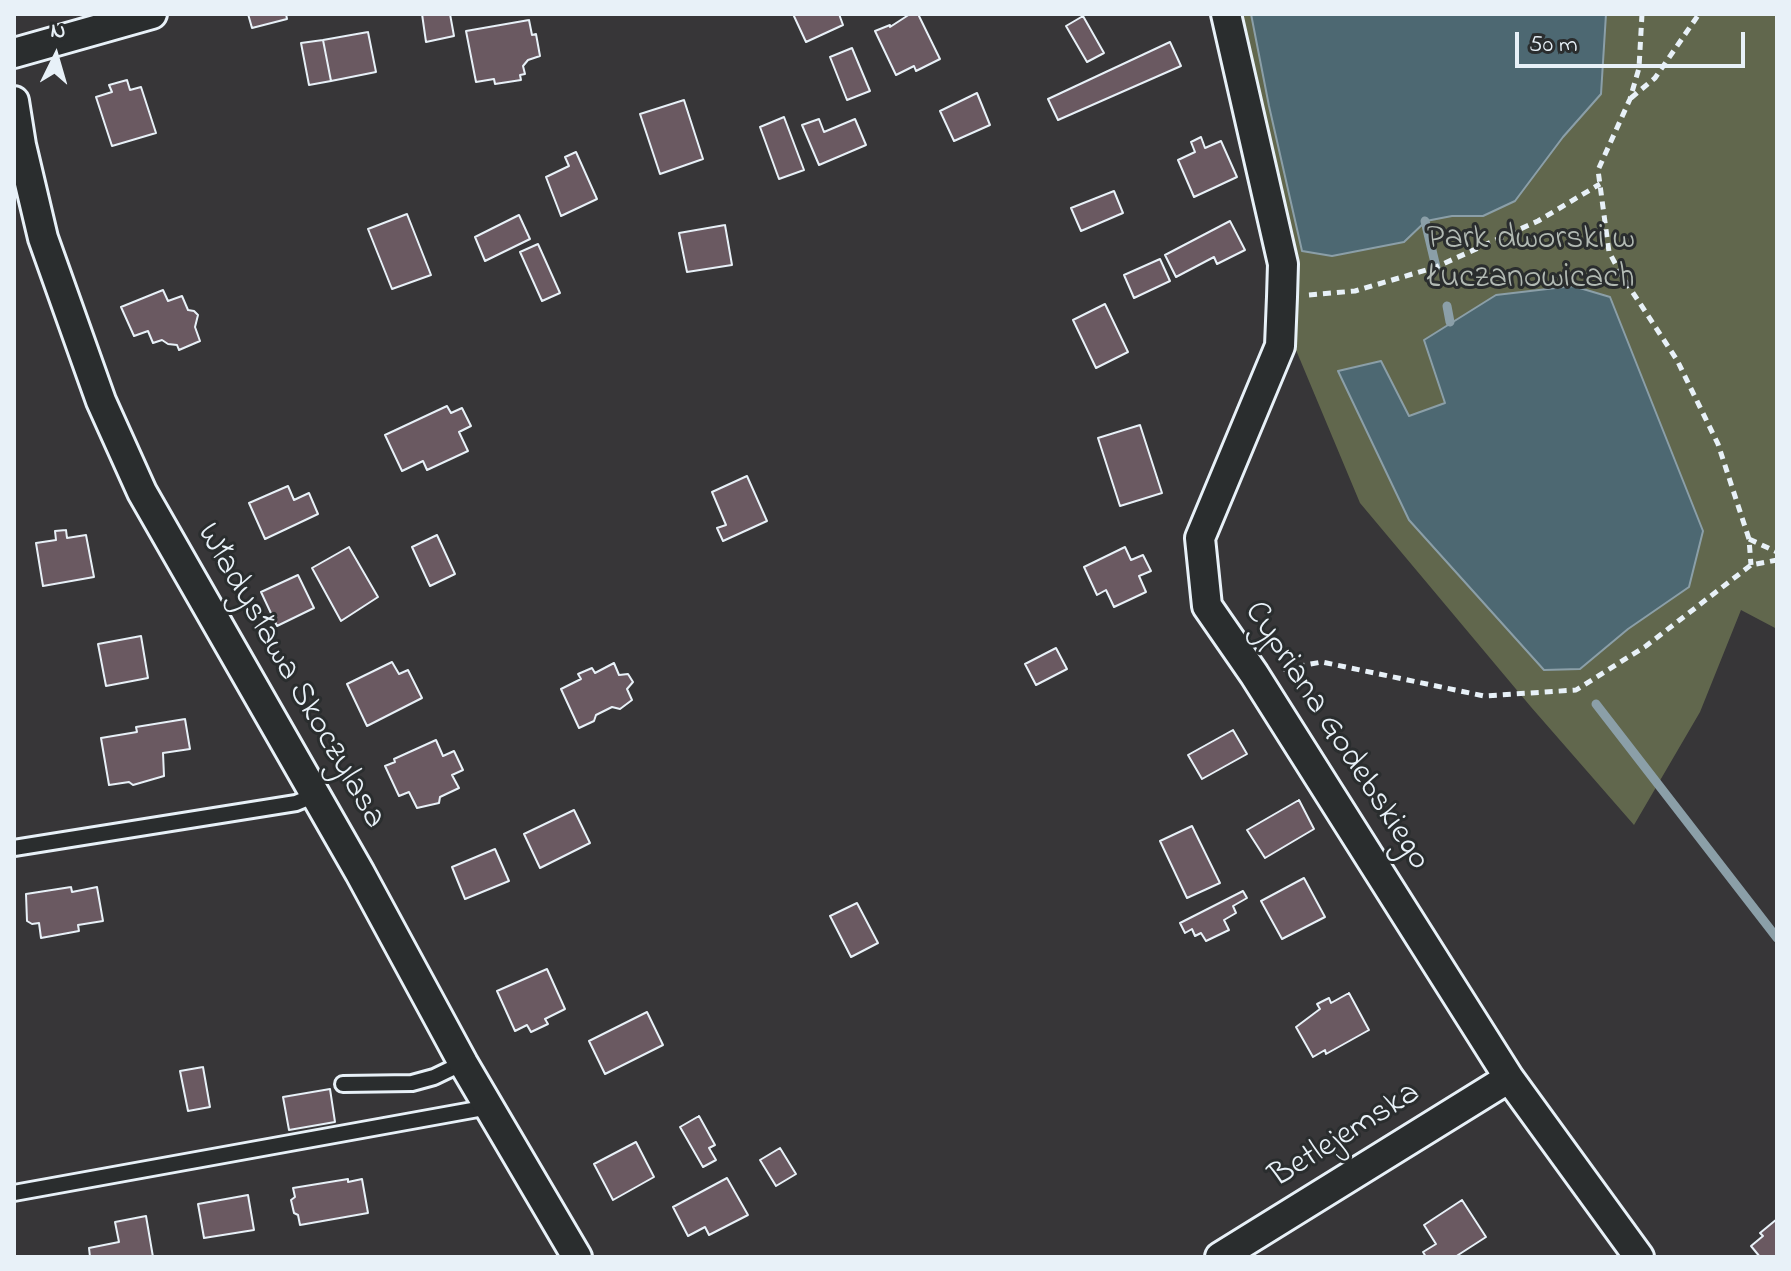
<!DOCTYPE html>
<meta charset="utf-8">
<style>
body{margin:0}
#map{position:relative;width:1791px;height:1271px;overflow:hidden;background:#373638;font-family:"Indie Flower",sans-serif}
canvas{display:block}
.frame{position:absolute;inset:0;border:16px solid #e8f1f8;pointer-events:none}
.north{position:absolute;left:16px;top:16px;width:80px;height:80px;-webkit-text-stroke:6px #2a2d2e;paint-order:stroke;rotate:5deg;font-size:22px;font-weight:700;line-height:32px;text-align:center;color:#e8f1f8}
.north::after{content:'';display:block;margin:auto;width:28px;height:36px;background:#e8f1f8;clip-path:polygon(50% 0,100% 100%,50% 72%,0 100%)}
.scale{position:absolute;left:1515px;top:32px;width:230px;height:36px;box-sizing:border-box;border:4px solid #e8f1f8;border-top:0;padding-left:10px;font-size:24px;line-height:28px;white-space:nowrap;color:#e8f1f8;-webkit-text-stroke:6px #2a2d2e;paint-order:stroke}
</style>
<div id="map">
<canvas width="1791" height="1271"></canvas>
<div class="frame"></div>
<div class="north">N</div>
<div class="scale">50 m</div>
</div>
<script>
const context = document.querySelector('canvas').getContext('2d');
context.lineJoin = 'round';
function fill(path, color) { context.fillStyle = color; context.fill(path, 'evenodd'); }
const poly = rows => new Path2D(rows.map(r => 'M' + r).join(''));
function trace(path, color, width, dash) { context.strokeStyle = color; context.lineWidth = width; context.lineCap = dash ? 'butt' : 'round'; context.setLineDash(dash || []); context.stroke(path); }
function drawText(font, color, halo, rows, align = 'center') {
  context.font = font + ' "Indie Flower",sans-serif'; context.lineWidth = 6; context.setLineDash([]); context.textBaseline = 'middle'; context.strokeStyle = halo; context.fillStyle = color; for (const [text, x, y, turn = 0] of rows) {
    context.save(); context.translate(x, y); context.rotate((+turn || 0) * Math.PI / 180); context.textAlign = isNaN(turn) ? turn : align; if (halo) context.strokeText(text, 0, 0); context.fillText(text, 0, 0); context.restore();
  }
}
const green = poly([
 [1230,14,1777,14,1777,629,1741,610,1700,712,1634,825,1531,707,1360,503,1296,350,1283,264]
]);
const water = poly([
 [1251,14,1606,14,1601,94,1563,137,1515,201,1483,216,1452,216,1426,221,1404,242,1332,256,1302,251,1269,106,1251,14],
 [1573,286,1610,297,1703,531,1689,587,1628,629,1580,669,1544,670,1409,520,1338,371,1381,361,1409,416,1445,403,1424,340,1496,295,1573,286]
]);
const stream = poly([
 [1425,221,1436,267],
 [1447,306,1450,322],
 [1596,704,1777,938]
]);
const building = poly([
 [248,14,286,14,287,19,252,28,248,14],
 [422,14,450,14,454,36,426,42,422,14],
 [793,14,839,14,843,25,806,42,793,14],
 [910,14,918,14,940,59,916,71,914,66,896,75,875,31,890,25,890,27,910,14],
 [1083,16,1104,53,1087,62,1066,26,1083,16],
 [529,20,532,35,536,34,540,56,528,60,523,66,525,74,520,75,521,80,495,84,494,79,476,82,466,31,529,20],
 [368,32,376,72,331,81,323,40,368,32],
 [323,40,331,81,309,85,301,43,323,40],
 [1170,42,1181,66,1058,120,1048,99,1170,42],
 [852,48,870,91,847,100,830,57,852,48],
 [127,80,130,90,141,87,156,133,112,146,96,97,112,92,109,85,127,80],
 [977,93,990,125,954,141,940,111,977,93],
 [684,100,703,159,660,174,640,114,684,100],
 [784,117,804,170,779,179,760,127,784,117],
 [819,119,824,132,855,119,866,145,819,165,802,125,819,119],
 [1201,137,1205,148,1221,141,1237,177,1194,197,1178,160,1195,152,1191,142,1201,137],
 [576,152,597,199,561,216,546,177,569,166,565,157,576,152],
 [1114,191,1123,213,1081,231,1071,208,1114,191],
 [407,214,431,275,392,289,368,229,407,214],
 [519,215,530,239,485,261,475,237,519,215],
 [1230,221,1245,250,1217,264,1214,257,1176,277,1165,255,1230,221],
 [725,225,732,265,687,272,679,233,725,225],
 [538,244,560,293,542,301,520,252,538,244],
 [1160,259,1170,281,1134,298,1124,275,1160,259],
 [163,290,168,301,182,296,188,310,194,311,198,315,195,327,200,341,179,350,177,345,168,344,162,340,153,343,148,331,134,336,121,307,163,290],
 [1105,304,1128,352,1096,368,1073,320,1105,304],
 [447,406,451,413,462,408,471,426,459,432,468,451,427,470,423,461,402,471,385,435,447,406],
 [1140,425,1162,493,1120,506,1098,438,1140,425],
 [747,476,767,521,723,541,717,528,726,525,712,492,747,476],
 [288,486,294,500,309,493,318,514,265,539,249,503,288,486],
 [66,530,67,538,86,535,94,577,43,586,36,543,56,540,55,531,66,530],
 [437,535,455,574,430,586,412,547,437,535],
 [349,547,378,597,341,621,312,568,349,547],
 [1125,547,1131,560,1143,555,1151,571,1139,576,1146,592,1114,607,1106,590,1097,595,1084,567,1125,547],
 [298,575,314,608,277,626,261,592,298,575],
 [141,636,148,678,106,686,98,644,141,636],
 [1056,648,1067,669,1036,685,1025,664,1056,648],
 [392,662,399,674,408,670,422,698,367,726,347,684,392,662],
 [614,663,619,675,628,674,633,682,627,689,632,700,620,709,612,707,596,715,594,721,579,728,561,689,581,679,578,674,592,668,595,673,614,663],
 [185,719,190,749,163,753,164,776,133,785,129,782,109,785,101,738,137,732,136,727,185,719],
 [1233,730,1247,754,1202,779,1188,755,1233,730],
 [436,740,443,756,454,751,463,770,452,775,459,788,440,797,439,803,417,808,409,792,399,796,385,766,395,762,394,759,436,740],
 [1299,800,1314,829,1265,858,1247,830,1299,800],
 [574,810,590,843,540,868,524,834,574,810],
 [1192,826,1220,883,1187,898,1160,841,1192,826],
 [495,849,509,881,465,899,452,867,495,849],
 [1304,878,1325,917,1282,939,1261,901,1304,878],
 [71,887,72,892,97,887,103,921,78,925,79,931,41,938,39,923,32,924,27,921,26,894,71,887],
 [1243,891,1247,898,1233,906,1236,913,1224,920,1229,930,1206,941,1201,933,1195,936,1192,929,1185,933,1180,923,1243,891],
 [857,903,878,943,851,957,830,916,857,903],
 [547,969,565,1009,545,1019,548,1024,531,1032,527,1025,515,1031,497,991,547,969],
 [1349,993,1369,1030,1326,1054,1325,1050,1313,1057,1296,1027,1320,1009,1317,1004,1329,998,1331,1003,1349,993],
 [647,1012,663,1045,605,1074,589,1041,647,1012],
 [203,1067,210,1107,188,1111,180,1071,203,1067],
 [330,1089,335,1122,289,1130,283,1097,330,1089],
 [699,1116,715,1145,709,1148,716,1160,703,1167,680,1127,699,1116],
 [636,1142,654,1177,613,1200,594,1164,636,1142],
 [780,1148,796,1174,776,1186,760,1160,780,1148],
 [727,1178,748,1215,709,1235,705,1227,688,1236,673,1207,727,1178],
 [348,1179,348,1182,362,1179,368,1213,300,1225,298,1215,294,1213,291,1200,295,1197,293,1188,348,1179],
 [248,1195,254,1230,204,1238,198,1204,248,1195],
 [1462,1200,1486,1237,1455,1257,1426,1257,1423,1252,1436,1244,1424,1225,1462,1200],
 [146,1216,153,1257,90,1257,89,1248,119,1242,115,1222,146,1216],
 [1777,1219,1777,1257,1760,1257,1751,1246,1763,1236,1760,1233,1777,1219]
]);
const path = poly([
 [1642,14,1639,68,1630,99,1598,170,1609,252,1622,276,1677,360,1718,444,1749,539,1751,565],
 [1631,98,1655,78,1699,14],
 [1309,295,1355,291,1436,267,1538,221,1600,184],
 [1749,539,1777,552],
 [1283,669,1322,662,1484,696,1576,690,1646,646,1751,565,1777,560]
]);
const service = poly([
 [14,848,296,803,315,795],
 [343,1084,412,1083,434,1077,463,1063],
 [14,1193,489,1107]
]);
const minor = poly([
 [1226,14,1283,264,1282,297,1280,346,1200,538,1207,606,1254,674,1509,1078,1639,1257],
 [14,53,152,14],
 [14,101,21,145,43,238,101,401,142,492,360,873,463,1063,577,1257],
 [1220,1257,1509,1078]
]);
const parkNames = [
 ["Park dworski w",1531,241],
 ["Łuczanowicach",1531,280]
];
const streetNames = [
 ["Władysława Skoczylasa",289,677,60],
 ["Cypriana Godebskiego",1335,737,57],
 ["Betlejemska",1346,1137,-32]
];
fill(green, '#61674d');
fill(water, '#4d6872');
trace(water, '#8b9fa8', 2);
trace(stream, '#8b9fa8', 9);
fill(building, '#6a5961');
trace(building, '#e8f1f8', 2);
trace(service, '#e8f1f8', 20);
trace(minor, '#e8f1f8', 34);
trace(path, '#e8f1f8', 5, [8, 6]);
trace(service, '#2a2d2e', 14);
trace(minor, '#2a2d2e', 28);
drawText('34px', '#b2bab4', '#2a2d2e', parkNames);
drawText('34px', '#e8f1f8', '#2a2d2e', streetNames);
</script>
